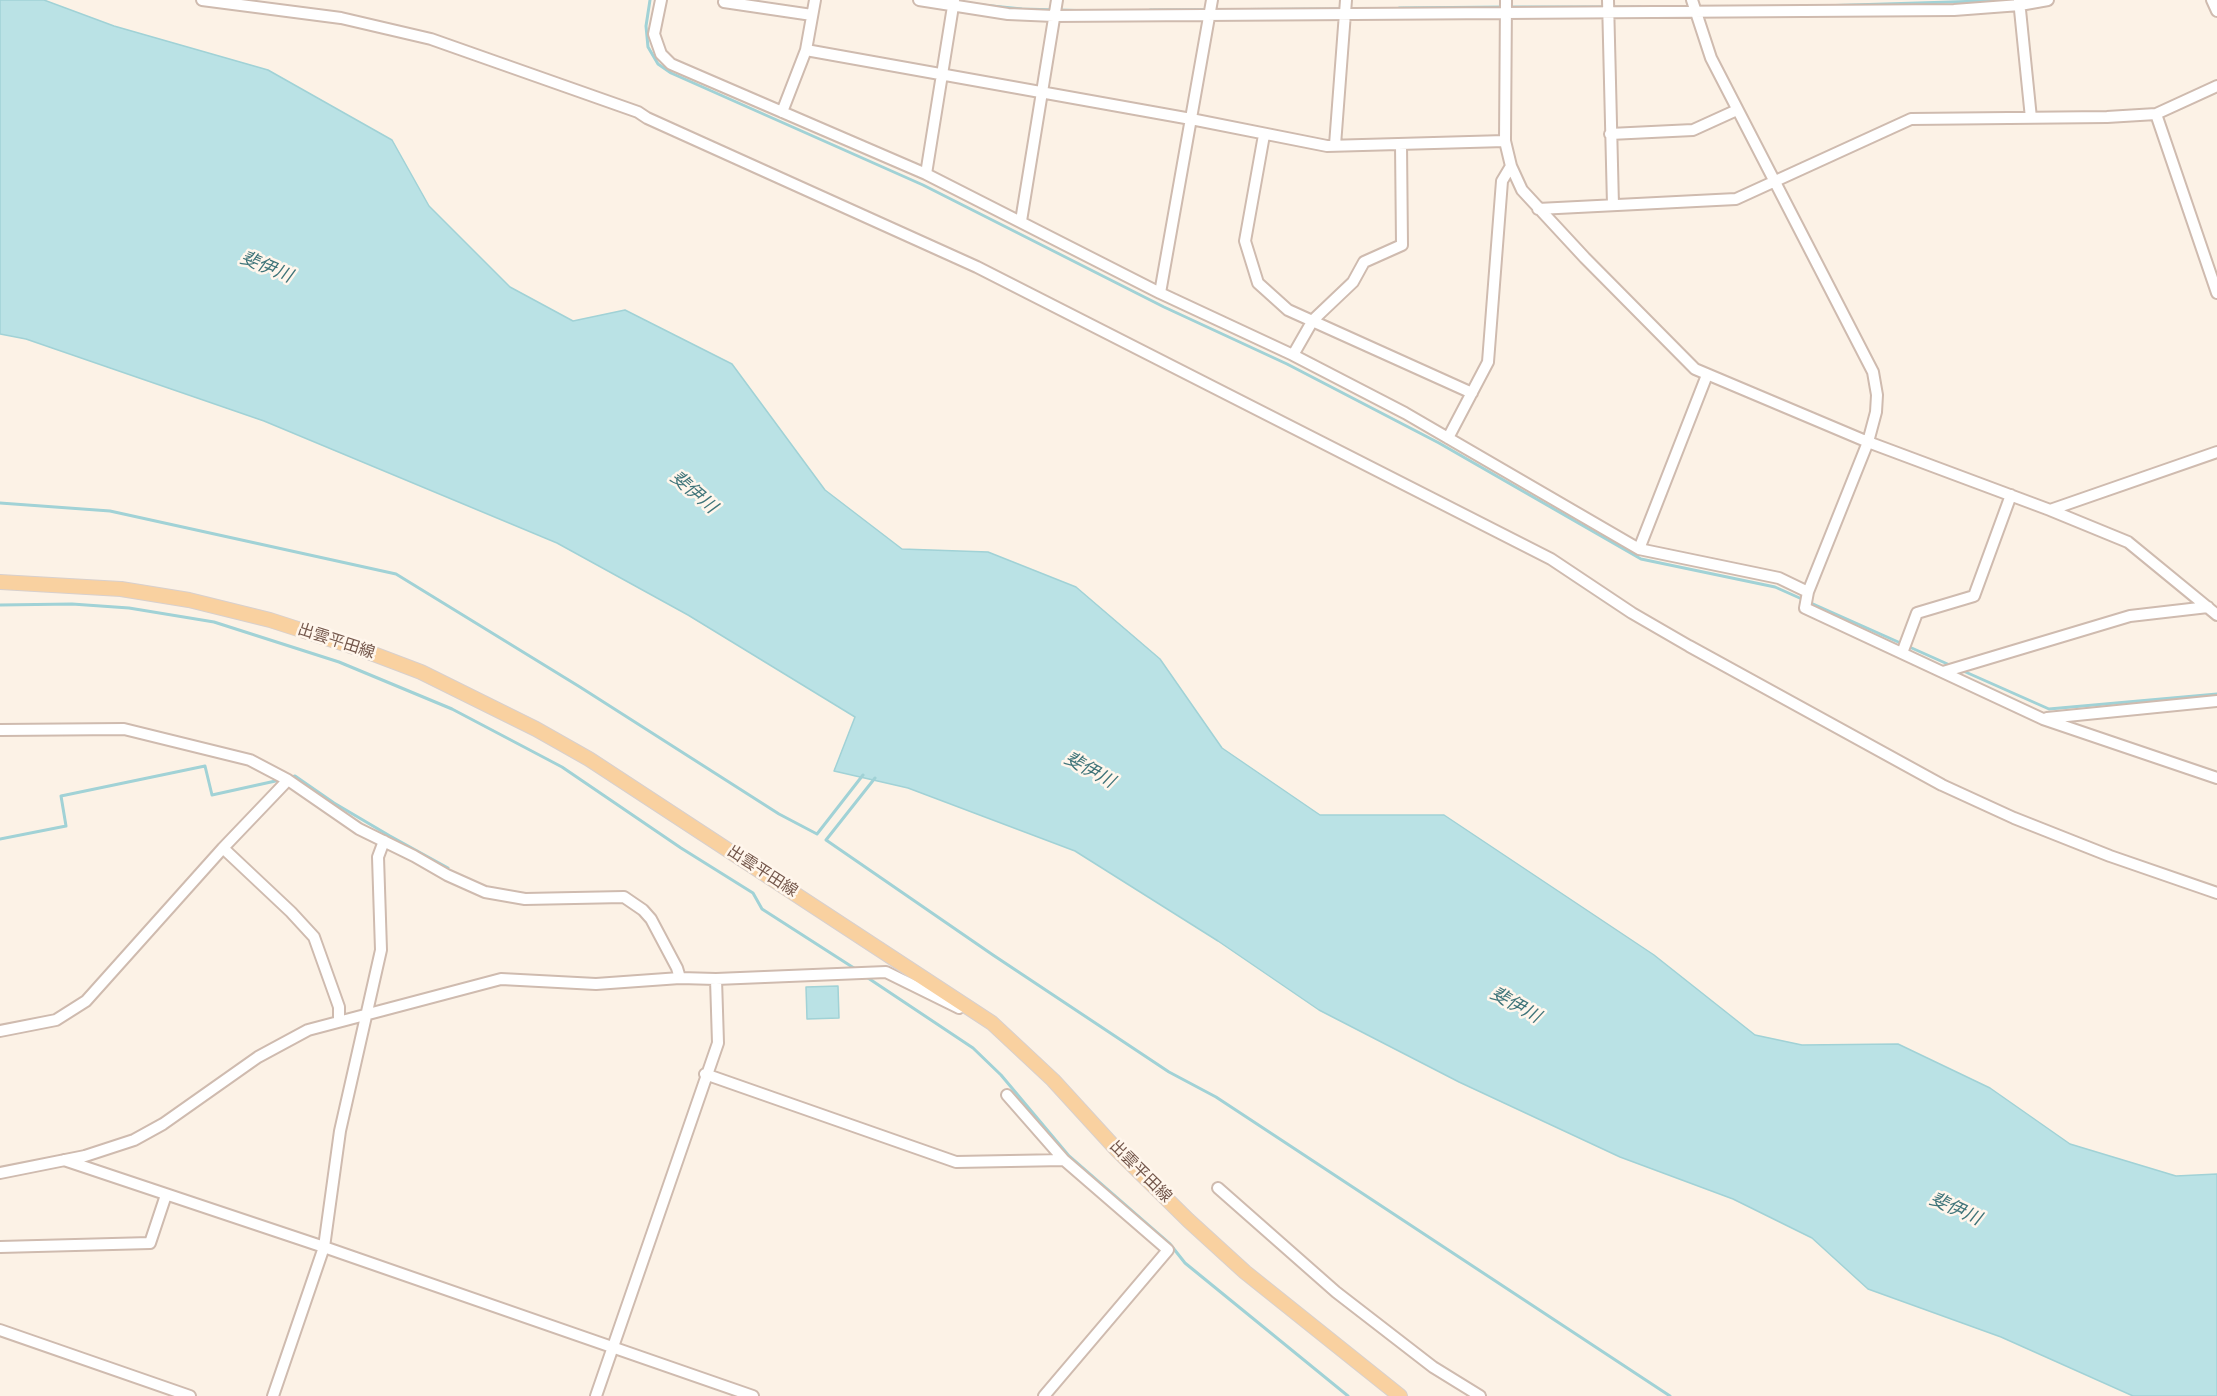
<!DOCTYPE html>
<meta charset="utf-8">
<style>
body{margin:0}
canvas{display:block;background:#fcf2e6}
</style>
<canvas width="2217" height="1396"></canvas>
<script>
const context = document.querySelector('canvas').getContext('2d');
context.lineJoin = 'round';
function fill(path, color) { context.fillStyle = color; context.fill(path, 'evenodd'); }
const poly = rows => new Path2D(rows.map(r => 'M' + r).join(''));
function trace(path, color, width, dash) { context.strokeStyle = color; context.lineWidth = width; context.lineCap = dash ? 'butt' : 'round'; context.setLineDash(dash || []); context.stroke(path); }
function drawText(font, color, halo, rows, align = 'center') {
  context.font = font + ' "Titillium Web","Noto Sans JP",sans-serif'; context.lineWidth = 5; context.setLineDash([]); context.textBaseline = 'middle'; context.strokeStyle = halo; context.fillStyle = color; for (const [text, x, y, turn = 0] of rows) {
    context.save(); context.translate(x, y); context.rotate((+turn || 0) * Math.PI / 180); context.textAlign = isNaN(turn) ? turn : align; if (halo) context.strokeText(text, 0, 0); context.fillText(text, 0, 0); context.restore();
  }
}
const water = poly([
 [0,0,44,0,114,26,268,70,392,140,429,206,510,287,573,321,625,310,732,364,825,490,902,549,988,552,1076,587,1160,659,1222,748,1320,815,1444,815,1654,955,1755,1035,1802,1045,1898,1044,1990,1088,2070,1144,2176,1176,2217,1174,2217,1396,2133,1396,2001,1337,1868,1289,1812,1238,1733,1199,1620,1157,1459,1082,1319,1010,1218,941,1075,851,908,788,834,771,855,717,688,615,557,543,264,421,26,339,0,334,0,0],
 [838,986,839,1018,807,1019,806,987,838,986]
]);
const stream = poly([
 [650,0,646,26,648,47,658,64,671,73,923,185,1164,307,1287,364,1439,443,1641,559,1775,587,1952,666],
 [982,5,1022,9,1095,11],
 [1819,6,2016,0],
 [1510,7,1605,7],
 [1612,7,1641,7],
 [1399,8,1503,7],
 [1150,10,1341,9],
 [0,503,110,511,396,574,580,687,779,814,817,834,863,775],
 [0,605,72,604,129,608,214,622,339,662,452,709,562,767,681,848,753,893,762,909,857,970],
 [1961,670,2049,709,2217,694],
 [289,778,295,776,334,803,390,836,448,868],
 [875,778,826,840,993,955,1169,1072,1216,1097,1670,1396],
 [0,839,66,826,61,796,205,766,212,795,280,780],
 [865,976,973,1048,1001,1075,1069,1156,1170,1244,1185,1263,1348,1396]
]);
const minor = poly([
 [202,0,341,18,431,39,638,112,647,118,977,267,1551,559,1632,613,1689,646,1942,785,2014,818,2110,856,2217,893],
 [661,0,654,34,661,54,671,64,926,174,1160,293,1293,355,1405,413,1639,549,1779,578,1808,592],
 [725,0,724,2,812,15],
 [919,0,1008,14,1054,16,1954,10,2020,5,2048,0],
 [1506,0,1505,141,1511,166,1522,190,1585,258,1695,369,1868,442,2050,510,2128,542,2217,615],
 [1608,0,1613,205],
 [1692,0,1711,58,1873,372,1877,395,1876,412,1868,442,1808,592,1805,608,2043,719,2217,778],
 [2019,0,2031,118],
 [2212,0,2217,11],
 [806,50,1191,119,1327,146,1505,141],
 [782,112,806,50,815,0],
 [2156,114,2217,293],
 [1610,134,1693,130,1737,110],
 [1264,135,1245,241,1258,283,1288,310,1472,393],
 [1335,145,1346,0],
 [926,174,954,0],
 [1538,209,1736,199,1911,119,2107,117,2156,114,2217,86],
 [1021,221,1057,0],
 [1160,293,1212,0],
 [1293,355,1313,320,1353,282,1364,262,1402,245,1401,144],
 [1448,438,1488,362,1502,181,1511,166],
 [2050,510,2217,452],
 [1639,549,1707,375],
 [1902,653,1917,613,1974,596,2011,495],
 [1943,672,2130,616,2208,607],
 [2047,718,2217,701],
 [0,730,124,729,250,760,288,780,359,829,414,856,447,875,485,892,525,899,624,897,643,910,651,919,677,968,680,978],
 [223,848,291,912,314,937,339,1007,339,1021],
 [0,1031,56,1020,86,1001,223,848,288,780],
 [705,1074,956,1162,1064,1160],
 [1007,1095,1064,1160,1168,1250,1044,1396],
 [64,1160,324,1247,753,1396],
 [0,1173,85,1156,134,1140,163,1124,258,1057,308,1030,501,979,596,984,680,978,716,979,886,972,959,1008],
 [1218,1188,1336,1292,1433,1367,1480,1396],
 [0,1247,150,1243,166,1195],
 [0,1330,190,1396],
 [273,1396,324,1247,340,1131,381,950,378,857,384,841],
 [596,1396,718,1043,716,979]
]);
const major = poly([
 [0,582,121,589,189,600,270,620,363,650,421,672,536,729,589,759,992,1023,1053,1080,1117,1150,1188,1220,1245,1272,1400,1396]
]);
const streetNames = [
 ["出雲平田線",336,642,18],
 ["出雲平田線",762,872,33],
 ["出雲平田線",1140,1172,45]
];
const waterNames = [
 ["斐伊川",266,268,22],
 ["斐伊川",693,493,40],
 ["斐伊川",1089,771,29],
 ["斐伊川",1515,1006,29],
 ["斐伊川",1955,1210,24]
];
fill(water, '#bae2e5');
trace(water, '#a1d2d6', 1.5);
trace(stream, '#a1d2d6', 3);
trace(minor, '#cfbbaf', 14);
trace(major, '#d8d0cd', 16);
trace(minor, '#fff', 10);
trace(major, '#f9d1a0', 14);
drawText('16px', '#74574b', '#fff6ec', streetNames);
drawText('italic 18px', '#3f7479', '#fff6ec', waterNames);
</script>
